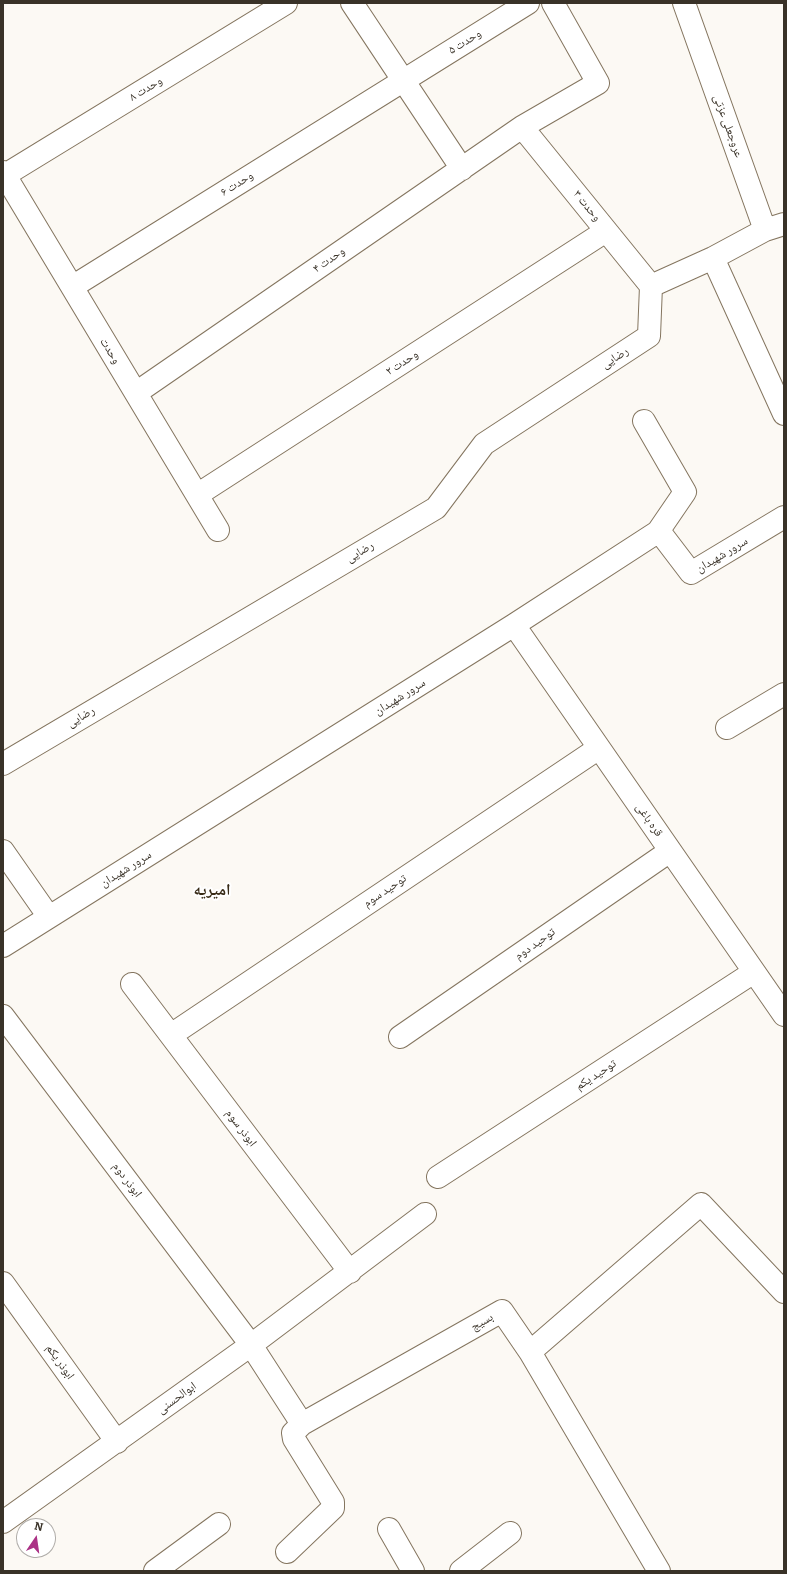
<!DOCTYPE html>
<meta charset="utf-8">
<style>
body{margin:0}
#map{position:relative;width:787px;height:1574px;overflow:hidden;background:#fcf9f4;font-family:Bitter,serif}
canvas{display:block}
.frame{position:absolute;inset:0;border:4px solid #393228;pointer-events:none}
.north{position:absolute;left:16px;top:1518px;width:40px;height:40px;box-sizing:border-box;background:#fff;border:1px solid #b0ada9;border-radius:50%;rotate:13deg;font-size:11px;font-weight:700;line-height:16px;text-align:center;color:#393228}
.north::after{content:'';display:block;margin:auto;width:14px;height:18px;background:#ab3286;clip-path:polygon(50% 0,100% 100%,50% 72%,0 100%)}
</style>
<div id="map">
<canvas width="787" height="1574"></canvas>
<div class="frame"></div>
<div class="north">N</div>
</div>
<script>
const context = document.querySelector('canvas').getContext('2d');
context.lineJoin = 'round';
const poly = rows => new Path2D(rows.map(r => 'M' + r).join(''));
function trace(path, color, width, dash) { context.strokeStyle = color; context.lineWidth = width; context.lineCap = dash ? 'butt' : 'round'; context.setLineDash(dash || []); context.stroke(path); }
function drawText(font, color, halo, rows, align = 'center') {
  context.font = font + ' Bitter,"Noto Naskh Arabic",serif'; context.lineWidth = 4; context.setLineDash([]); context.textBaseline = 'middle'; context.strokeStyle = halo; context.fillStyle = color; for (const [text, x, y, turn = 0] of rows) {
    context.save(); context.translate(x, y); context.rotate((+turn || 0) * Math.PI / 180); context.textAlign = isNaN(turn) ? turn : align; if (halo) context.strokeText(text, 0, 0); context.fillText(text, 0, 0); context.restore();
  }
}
const minor = poly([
 [352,3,462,169],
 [684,3,765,230,784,224],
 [522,127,651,286],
 [3,172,218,530],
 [5,175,286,3],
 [713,258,784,414],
 [651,286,713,258,765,230],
 [72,287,528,3],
 [136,393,522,127,598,83,553,3],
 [644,421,685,492,657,533],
 [197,495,606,231],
 [514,625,784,1015],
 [727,728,784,694],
 [3,764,436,508,484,444,649,336,651,286],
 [3,851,49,917],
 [3,946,514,625,659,531,691,573,784,517],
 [132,984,350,1272],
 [3,1016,251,1345,302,1424,502,1311,530,1352,659,1571],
 [171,1035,599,748],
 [400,1037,670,851],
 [438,1177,754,972],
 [3,1283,117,1442],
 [530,1352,701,1204,784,1292],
 [3,1522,251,1345,425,1214],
 [389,1529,413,1571],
 [287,1552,333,1508,333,1502,294,1439,293,1433,302,1424],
 [155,1571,219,1524],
 [461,1571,510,1533]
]);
const streetNames = [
 ["وحدت ۵",465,42,-32],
 ["وحدت ۸",146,89,-31],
 ["عروجعلی عزتی",728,126,70],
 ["وحدت ۶",237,184,-32],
 ["وحدت ۳",587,206,51],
 ["وحدت ۴",329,260,-35],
 ["وحدت",110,351,59],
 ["رضایی",615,358,-33],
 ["وحدت ۲",402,363,-33],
 ["رضایی",360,552,-31],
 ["سرور شهیدان",722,555,-31],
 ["سرور شهیدان",400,697,-32],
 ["رضایی",81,717,-31],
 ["قره باغی",649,820,55],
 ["سرور شهیدان",126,869,-32],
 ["توحید سوم",385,891,-34],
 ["توحید دوم",535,944,-35],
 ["توحید یکم",596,1075,-33],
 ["ابوذر سوم",241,1128,53],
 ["ابوذر دوم",127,1180,53],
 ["بسیج",482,1322,-30],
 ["ابوذر یکم",60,1362,55],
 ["ابوالحسنی",177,1398,-36]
];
const districtNames = [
 ["امیریه",212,891]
];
trace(minor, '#84755f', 24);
trace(minor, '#fff', 22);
drawText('12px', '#393228', '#fff', streetNames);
drawText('bold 16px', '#392c18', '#fff', districtNames);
</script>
